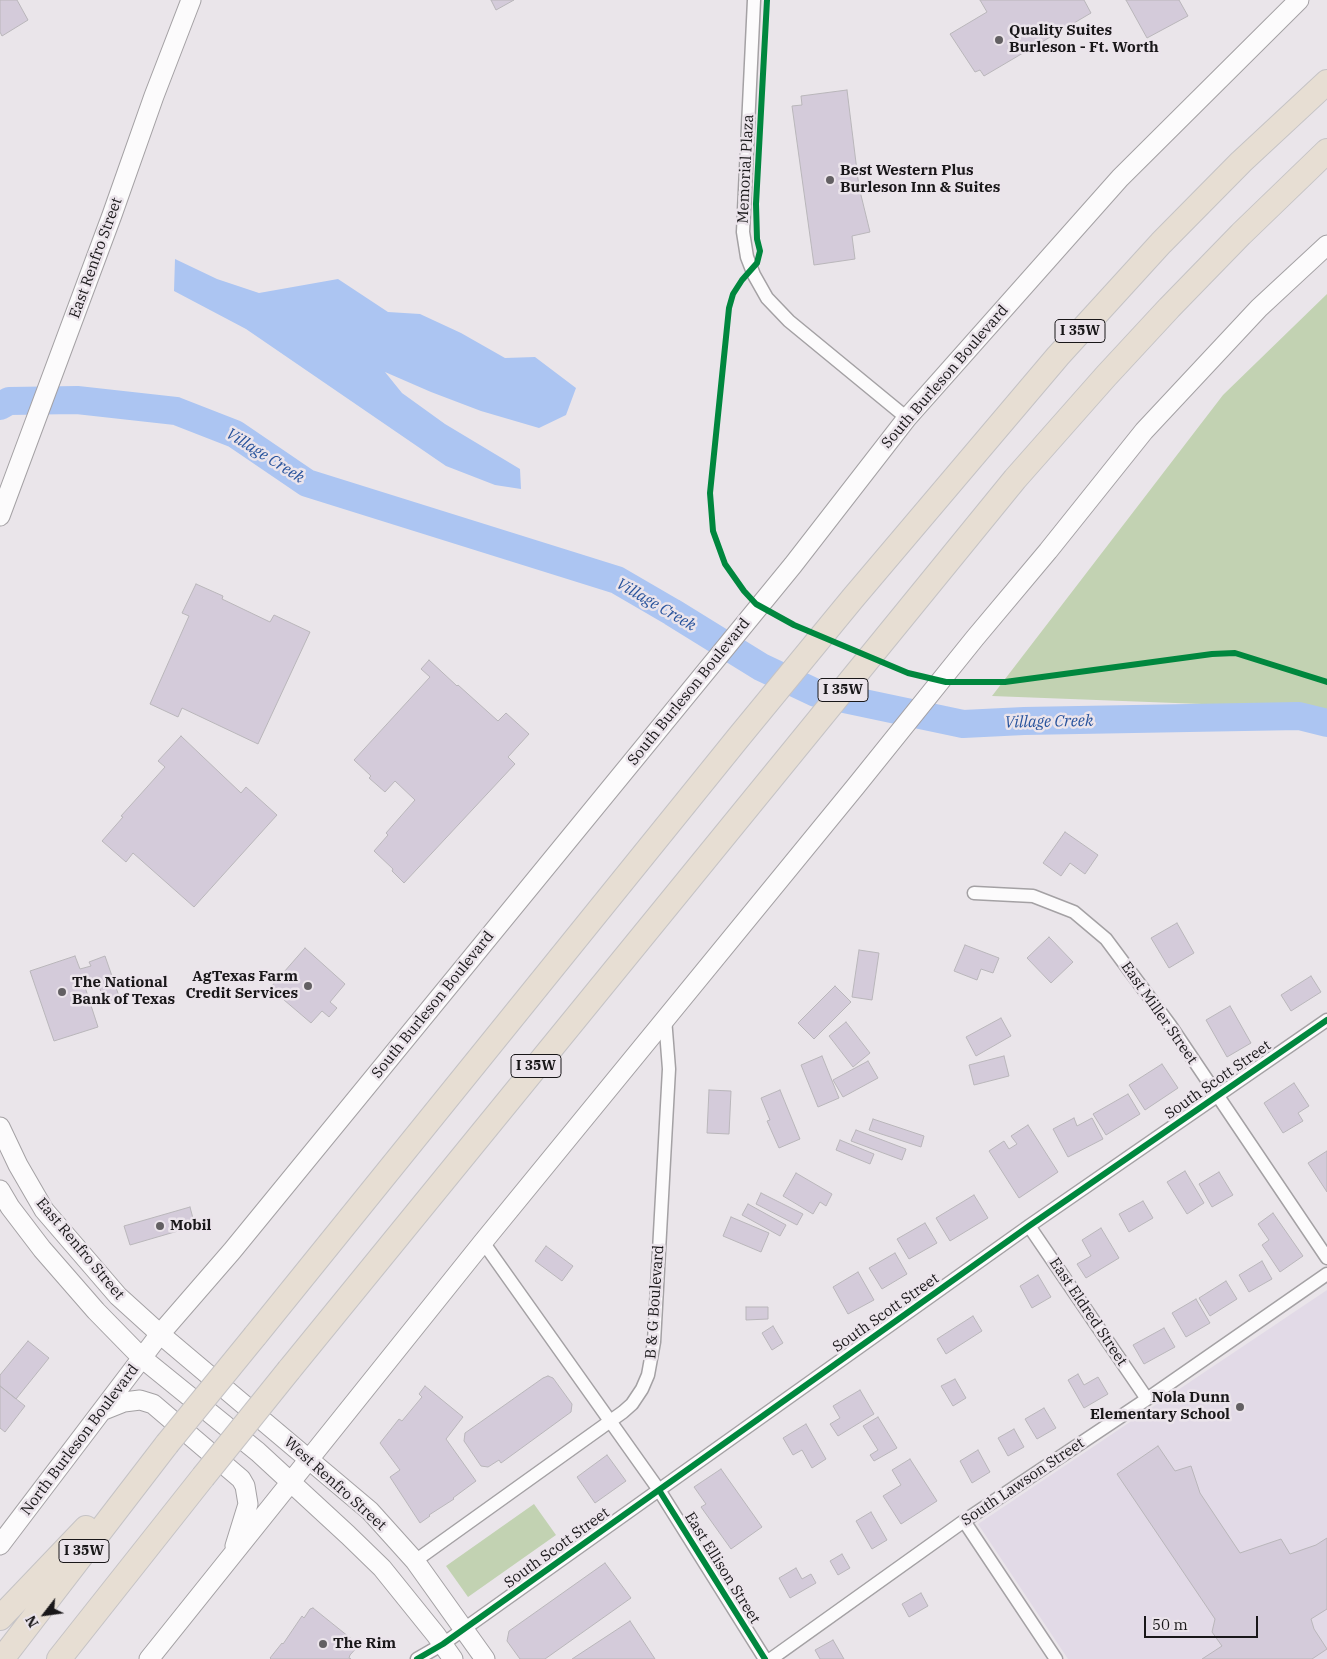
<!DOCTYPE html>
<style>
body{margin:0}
#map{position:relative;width:1327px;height:1659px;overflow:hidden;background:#eae5ea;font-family:"IBM Plex Serif",serif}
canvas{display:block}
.north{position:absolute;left:20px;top:1589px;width:50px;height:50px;-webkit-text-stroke:4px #ebe4eb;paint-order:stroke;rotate:240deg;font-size:14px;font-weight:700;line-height:20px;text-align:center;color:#191719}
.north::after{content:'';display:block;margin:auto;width:18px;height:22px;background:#191719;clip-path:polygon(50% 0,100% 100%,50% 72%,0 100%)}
.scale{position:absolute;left:1144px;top:1616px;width:114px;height:22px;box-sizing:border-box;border:2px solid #191719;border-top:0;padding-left:6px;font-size:15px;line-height:18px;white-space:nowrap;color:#191719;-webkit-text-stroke:4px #ebe4eb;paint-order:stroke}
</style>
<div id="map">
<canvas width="1327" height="1659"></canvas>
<div class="north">N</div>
<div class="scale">50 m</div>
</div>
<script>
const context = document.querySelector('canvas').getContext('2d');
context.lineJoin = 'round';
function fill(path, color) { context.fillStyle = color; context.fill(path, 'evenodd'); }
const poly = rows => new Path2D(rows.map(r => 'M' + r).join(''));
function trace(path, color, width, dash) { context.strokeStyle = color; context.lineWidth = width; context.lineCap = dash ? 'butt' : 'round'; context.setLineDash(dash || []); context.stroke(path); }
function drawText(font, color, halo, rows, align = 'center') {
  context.font = font + ' "IBM Plex Serif",serif'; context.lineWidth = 5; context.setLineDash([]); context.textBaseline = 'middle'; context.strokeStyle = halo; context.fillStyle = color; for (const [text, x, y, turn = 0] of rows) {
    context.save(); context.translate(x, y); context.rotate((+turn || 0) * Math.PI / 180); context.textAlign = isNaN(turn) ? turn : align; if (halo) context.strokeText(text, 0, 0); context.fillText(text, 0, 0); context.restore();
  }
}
const education = poly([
 [1327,1290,1327,1659,1068,1659,978,1524]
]);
const green = poly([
 [1327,294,1327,715,1306,708,992,696,1223,395],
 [534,1504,556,1535,468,1597,446,1566]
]);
const water = poly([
 [175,259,217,279,259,293,338,279,388,312,420,314,461,333,505,358,535,357,576,388,566,415,539,428,481,411,431,392,385,372,402,393,445,424,520,469,521,489,495,485,446,466,246,329,174,291]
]);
const river = poly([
 [0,406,9,401,77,400,176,411,235,434,307,483,617,580,672,612,761,667,816,693,963,724,1024,721,1299,716,1327,723]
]);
const building = poly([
 [0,0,17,0,28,20,2,36,0,32,0,0],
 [491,0,514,0,496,10,491,0],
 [980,0,1084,0,1091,13,984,76,980,70,975,72,950,34,987,12,980,0],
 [1126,0,1179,0,1188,16,1147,38,1126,0],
 [847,90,859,187,870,232,852,236,855,259,814,265,792,106,802,105,801,96,847,90],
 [196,584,223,596,222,599,270,622,274,615,310,632,258,744,182,708,178,717,150,704,189,616,182,613,196,584],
 [429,660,457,686,458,685,498,721,506,713,529,734,508,757,515,764,404,883,392,871,393,869,374,851,388,835,386,833,415,800,395,781,385,792,369,778,371,776,354,760,430,677,421,669,429,660],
 [181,736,241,793,246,787,277,815,194,907,133,853,126,862,102,841,123,817,121,816,165,767,158,761,181,736],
 [1065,832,1098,855,1085,874,1070,863,1061,876,1043,863,1065,832],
 [1177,923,1194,953,1169,968,1151,938,1177,923],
 [1049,937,1073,962,1051,983,1027,958,1049,937],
 [965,945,999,958,993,973,981,969,977,980,954,971,965,945],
 [305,948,345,984,330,1002,337,1008,329,1017,322,1011,311,1023,270,988,305,948],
 [859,950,879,953,872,1000,852,997,859,950],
 [75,956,80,969,91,966,89,962,105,956,120,999,105,1004,97,980,84,984,98,1027,54,1041,30,971,75,956],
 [1311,976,1321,992,1291,1011,1281,995,1311,976],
 [835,986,851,1002,814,1039,798,1023,835,986],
 [1230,1006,1251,1043,1227,1057,1206,1020,1230,1006],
 [1001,1018,1011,1036,976,1056,966,1037,1001,1018],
 [846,1022,870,1053,853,1067,829,1036,846,1022],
 [822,1056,839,1098,818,1107,801,1065,822,1056],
 [1004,1056,1009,1076,974,1085,969,1065,1004,1056],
 [868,1061,878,1078,843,1097,833,1080,868,1061],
 [1162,1064,1178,1088,1145,1110,1129,1085,1162,1064],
 [1294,1083,1309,1106,1298,1113,1303,1121,1283,1133,1264,1103,1294,1083],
 [709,1090,731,1091,729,1134,707,1133,709,1090],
 [780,1090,800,1139,779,1148,767,1121,770,1120,761,1098,780,1090],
 [1128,1094,1140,1114,1106,1135,1093,1114,1128,1094],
 [1074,1118,1077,1126,1092,1118,1103,1139,1068,1157,1053,1129,1074,1118],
 [873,1119,924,1136,921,1147,869,1130,873,1119],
 [1028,1125,1058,1172,1019,1198,989,1151,1004,1141,1009,1149,1017,1144,1011,1136,1028,1125],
 [856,1130,906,1149,902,1160,851,1141,856,1130],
 [840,1140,874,1154,870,1164,836,1150,840,1140],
 [1327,1151,1327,1192,1308,1163,1327,1151],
 [1185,1171,1204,1203,1187,1214,1167,1182,1185,1171],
 [1219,1172,1233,1195,1212,1207,1199,1184,1219,1172],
 [796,1173,832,1194,826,1206,820,1202,813,1214,783,1196,796,1173],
 [761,1193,803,1214,797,1225,756,1204,761,1193],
 [974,1195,988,1218,950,1241,936,1218,974,1195],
 [1143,1201,1153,1218,1129,1232,1119,1214,1143,1201],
 [748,1204,786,1225,780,1236,742,1215,748,1204],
 [190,1207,195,1226,130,1245,124,1226,190,1207],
 [1273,1213,1303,1256,1280,1272,1262,1245,1269,1240,1258,1224,1273,1213],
 [731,1217,769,1233,761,1252,723,1236,731,1217],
 [925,1223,937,1243,909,1259,897,1239,925,1223],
 [1101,1228,1119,1258,1086,1278,1077,1264,1091,1256,1082,1240,1101,1228],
 [546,1246,573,1266,562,1281,535,1261,546,1246],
 [895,1253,907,1274,882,1289,869,1268,895,1253],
 [1262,1261,1272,1279,1249,1292,1239,1275,1262,1261],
 [858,1272,874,1300,848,1314,833,1287,858,1272],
 [1038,1275,1051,1297,1032,1308,1020,1286,1038,1275],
 [1226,1281,1237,1299,1210,1316,1199,1298,1226,1281],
 [1196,1299,1210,1323,1186,1337,1172,1313,1196,1299],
 [746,1307,768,1307,768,1319,746,1320,746,1307],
 [973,1316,982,1331,946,1354,937,1339,973,1316],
 [773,1326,783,1343,772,1350,762,1333,773,1326],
 [1164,1328,1175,1347,1144,1364,1133,1345,1164,1328],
 [28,1341,49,1358,16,1399,0,1386,0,1375,28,1341],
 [1078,1374,1084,1385,1098,1377,1108,1394,1084,1408,1068,1380,1078,1374],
 [548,1376,553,1378,572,1404,571,1412,501,1463,499,1460,488,1467,481,1466,464,1441,465,1433,543,1378,548,1376],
 [955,1379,966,1398,953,1406,941,1386,955,1379],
 [0,1386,25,1406,5,1432,0,1428,0,1386],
 [425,1386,463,1417,446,1439,476,1481,453,1498,454,1499,429,1515,430,1516,420,1523,390,1477,400,1470,380,1443,399,1419,402,1421,422,1397,419,1394,425,1386],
 [860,1390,874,1414,838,1436,830,1424,840,1418,833,1406,860,1390],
 [1044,1408,1056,1428,1037,1439,1025,1419,1044,1408],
 [878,1417,897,1448,874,1461,870,1455,878,1450,863,1426,878,1417],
 [806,1424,826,1459,812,1468,802,1450,793,1455,783,1438,806,1424],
 [1014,1429,1024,1447,1008,1456,998,1438,1014,1429],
 [1158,1446,1175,1471,1191,1466,1200,1493,1240,1553,1281,1539,1290,1554,1316,1545,1327,1538,1327,1609,1311,1619,1314,1629,1327,1649,1312,1659,1202,1659,1222,1646,1212,1632,1215,1619,1117,1474,1158,1446],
 [978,1450,990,1472,972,1483,960,1461,978,1450],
 [607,1455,626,1481,595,1503,577,1477,607,1455],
 [910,1459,937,1501,901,1524,883,1496,901,1485,892,1470,910,1459],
 [721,1469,762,1527,731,1549,701,1507,706,1504,694,1487,721,1469],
 [871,1512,887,1540,872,1549,856,1521,871,1512],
 [842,1554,850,1568,838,1575,830,1561,842,1554],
 [605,1563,631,1598,545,1659,520,1659,507,1641,509,1631,605,1563],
 [796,1568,802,1579,811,1574,816,1583,790,1598,779,1578,796,1568],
 [921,1593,928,1606,909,1617,902,1604,921,1593],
 [313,1608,359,1645,350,1655,349,1658,351,1659,271,1659,270,1658,282,1643,283,1644,302,1616,304,1618,310,1609,313,1608],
 [630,1621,655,1659,572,1659,630,1621],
 [833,1640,844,1659,820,1659,815,1650,833,1640]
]);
const street = poly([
 [754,0,743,232,747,257,754,275,767,298,789,321,907,418],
 [974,893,1033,896,1074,912,1106,939,1170,1025,1327,1258],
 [1029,1226,1147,1399],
 [483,1242,659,1490,765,1659],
 [964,1521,1056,1659],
 [415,1561,623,1412,632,1404,642,1389,648,1375,654,1342,669,1069,665,1018],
 [417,1659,443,1644,1029,1226,1327,1020],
 [771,1659,964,1521,1147,1399,1327,1274]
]);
const secondary = poly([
 [0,516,112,215,154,96,191,0],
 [0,1127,18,1165,44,1210,118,1296,160,1334,370,1511,415,1561,485,1659],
 [0,1190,10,1207,42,1249,96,1311,142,1358,258,1452,348,1535,382,1568,436,1635,453,1659],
 [104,1410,124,1402,140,1400,153,1404,241,1479,245,1486,248,1504,235,1546],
 [0,1545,160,1334,232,1251,793,565,907,418,1120,178,1299,0],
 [149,1659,483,1242,856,786,975,638,1048,551,1144,431,1259,308,1327,245]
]);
const highway = poly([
 [255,1336,738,738,853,598,1058,356,1161,243,1241,162,1327,82],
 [289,1370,1015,479,1106,376,1169,308,1241,234,1327,151],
 [0,1618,86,1528],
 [2,1659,167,1444],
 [59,1659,203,1477]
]);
const highwayBridge = poly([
 [167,1444,255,1336],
 [203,1477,289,1370]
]);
const cycleway = poly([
 [767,0,756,204,757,239,760,251,757,263,742,280,733,294,729,308,710,493,713,531,725,564,744,591,756,604,794,625,908,673,946,682,1005,682,1212,654,1235,653,1327,682],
 [659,1490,765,1659],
 [417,1659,443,1644,1029,1226,1327,1020]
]);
const markers = [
 [999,40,5,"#625f62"],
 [830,180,5,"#625f62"],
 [308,986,5,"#625f62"],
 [62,992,5,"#625f62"],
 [160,1226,5,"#625f62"],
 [1240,1407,5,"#625f62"],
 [323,1644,5,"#625f62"]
];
const shields = [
 [1080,331,50],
 [843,690,50],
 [536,1066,50],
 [84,1551,50]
];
const shieldNames = [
 ["I 35W",1080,331],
 ["I 35W",843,690],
 ["I 35W",536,1066],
 ["I 35W",84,1551]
];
const poiNames = [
 ["Quality Suites",1009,31],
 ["Burleson - Ft. Worth",1009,48],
 ["Best Western Plus",840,171],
 ["Burleson Inn & Suites",840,188],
 ["AgTexas Farm",298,977,"right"],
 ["Credit Services",298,994,"right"],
 ["The National",72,983],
 ["Bank of Texas",72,1000],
 ["Mobil",170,1226],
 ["Nola Dunn",1230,1398,"right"],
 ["Elementary School",1230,1415,"right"],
 ["The Rim",333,1644]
];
const streetNames = [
 ["Memorial Plaza",746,169,-87],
 ["East Renfro Street",96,258,-70],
 ["South Burleson Boulevard",945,377,-49],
 ["South Burleson Boulevard",689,692,-51],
 ["South Burleson Boulevard",433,1005,-51],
 ["East Miller Street",1159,1013,55],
 ["South Scott Street",1218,1080,-35],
 ["East Renfro Street",80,1249,50],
 ["B & G Boulevard",655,1302,-86],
 ["East Eldred Street",1088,1312,56],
 ["South Scott Street",886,1313,-35],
 ["North Burleson Boulevard",80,1440,-53],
 ["South Lawson Street",1023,1482,-34],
 ["West Renfro Street",335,1484,42],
 ["South Scott Street",557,1548,-36],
 ["East Ellison Street",722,1568,58]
];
const waterNames = [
 ["Village Creek",265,456,32],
 ["Village Creek",656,605,30],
 ["Village Creek",1049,722,-1]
];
fill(education, '#e2dae7');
fill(green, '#c2d2b2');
fill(water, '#acc5f2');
trace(river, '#acc5f2', 28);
fill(building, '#d4cbda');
trace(building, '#b9b6ba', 1);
trace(street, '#a4a1a4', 15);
trace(secondary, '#a4a1a4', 21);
trace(highway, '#c5c3c5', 26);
trace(street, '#fcfbfc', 12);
trace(secondary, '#fcfbfc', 19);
trace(highway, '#e7ded3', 24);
trace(highwayBridge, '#c5c3c5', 26, []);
trace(highwayBridge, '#e7ded3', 24);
trace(cycleway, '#00873e', 6);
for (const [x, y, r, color] of markers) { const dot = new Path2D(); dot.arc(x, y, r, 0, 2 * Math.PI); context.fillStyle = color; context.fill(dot); trace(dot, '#ebe4eb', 2); }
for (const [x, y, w] of shields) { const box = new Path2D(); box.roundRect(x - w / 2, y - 11.5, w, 23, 4); context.fillStyle = '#ebe4eb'; context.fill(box); trace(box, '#191719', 1); }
drawText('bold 14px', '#191719', null, shieldNames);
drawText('bold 15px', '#191719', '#ebe4eb', poiNames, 'left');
drawText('15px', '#191719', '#ebe4eb', streetNames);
drawText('italic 16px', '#28539c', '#ebe4eb', waterNames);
</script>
